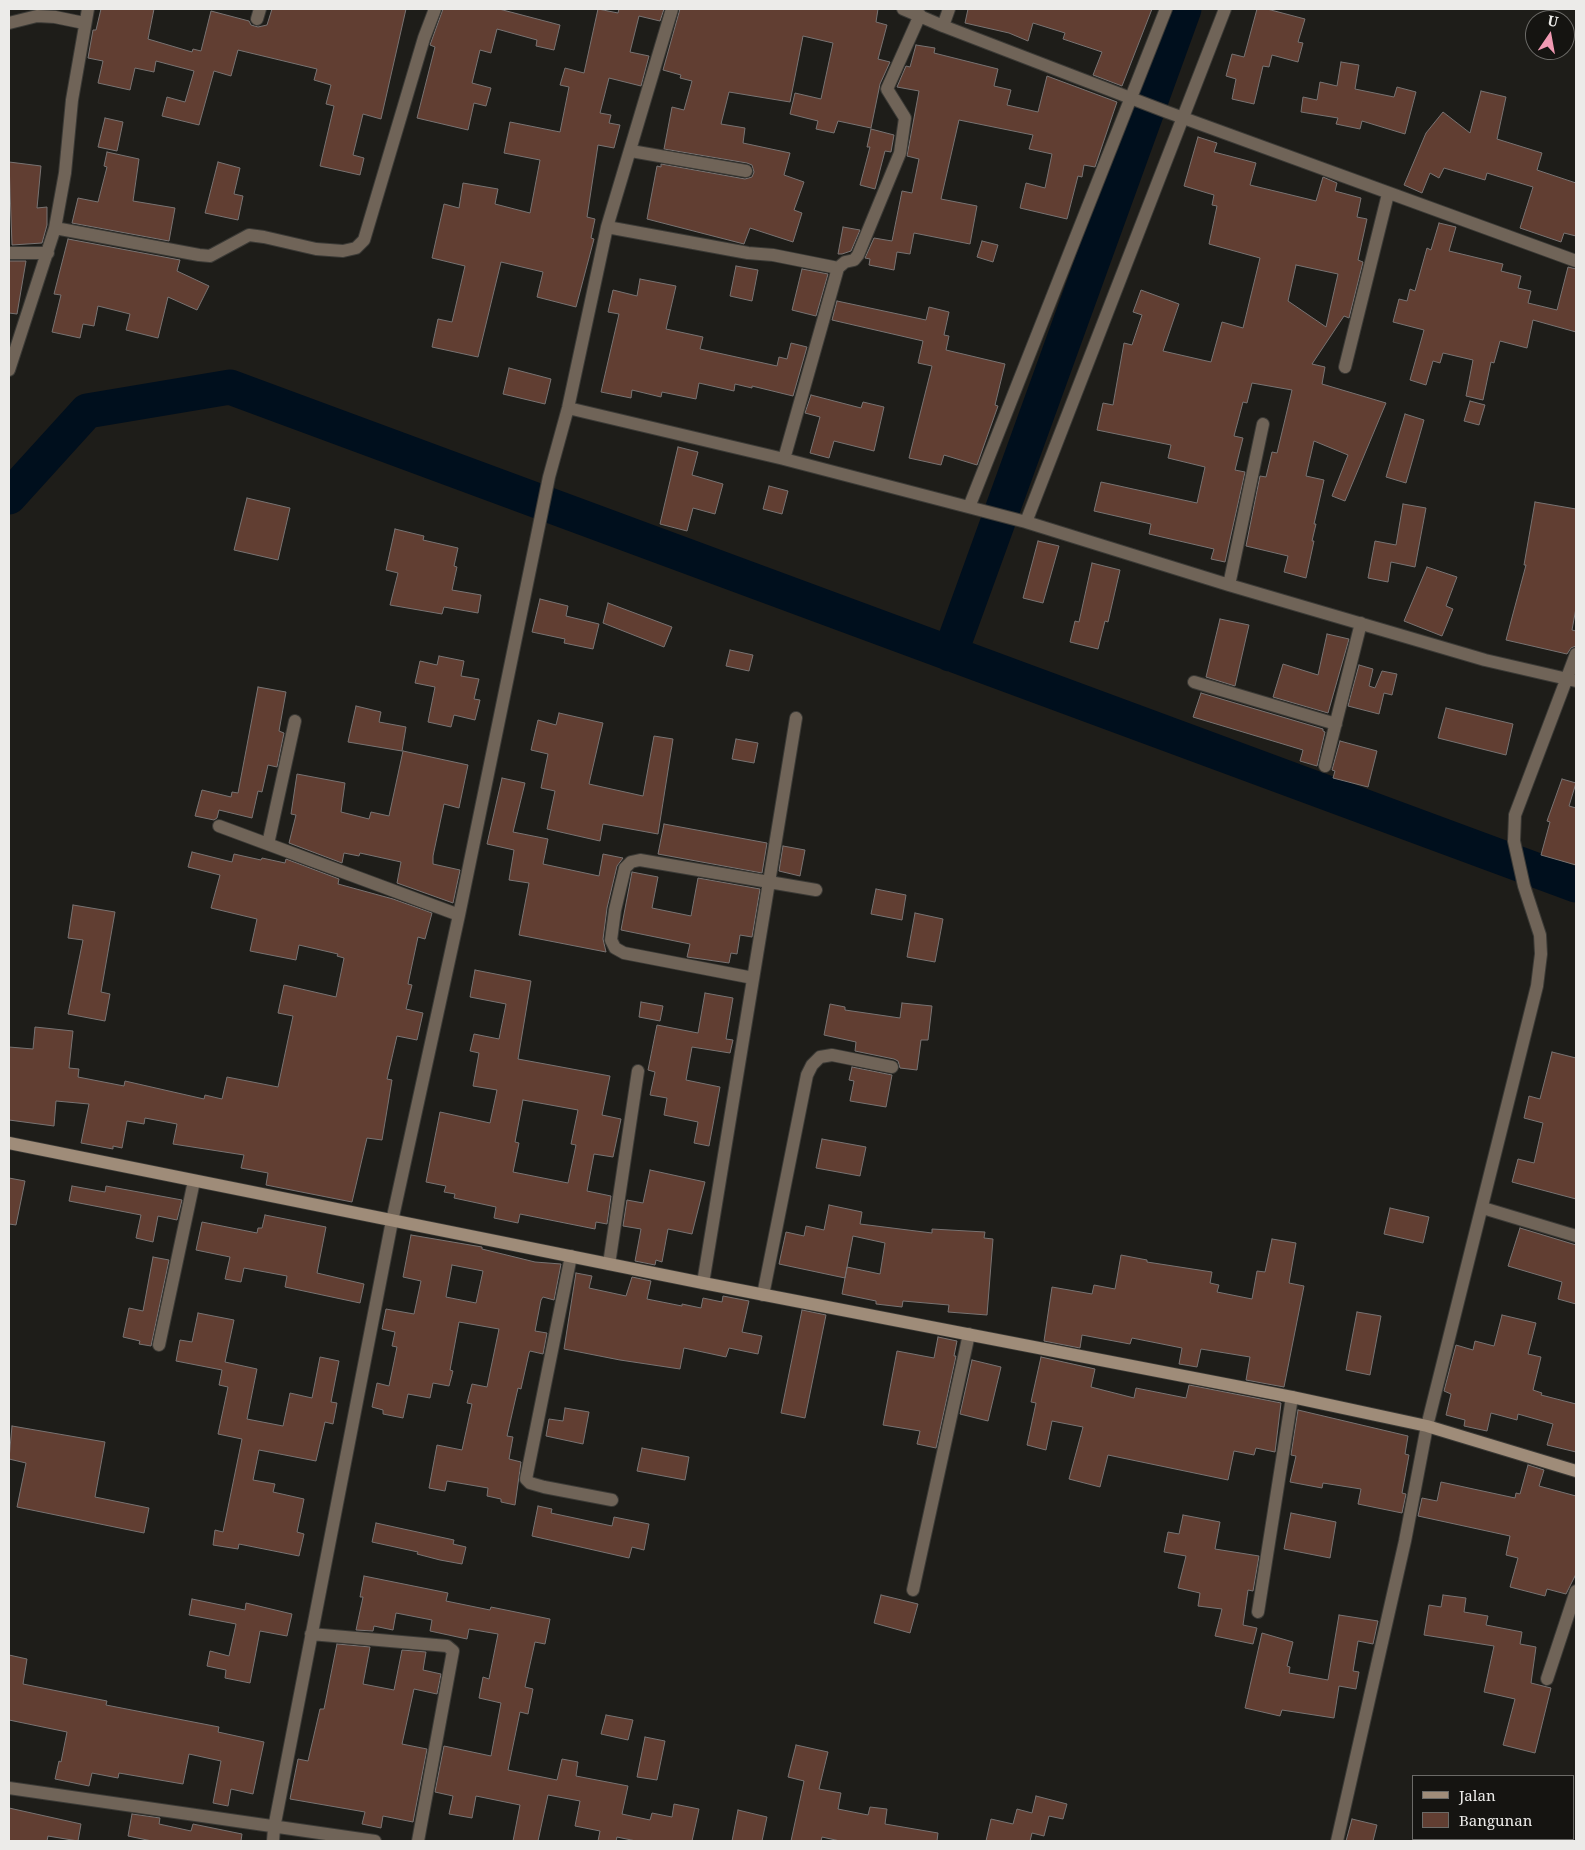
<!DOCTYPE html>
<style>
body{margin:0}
#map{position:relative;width:1585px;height:1850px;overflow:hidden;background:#1e1d19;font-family:"Noto Serif",serif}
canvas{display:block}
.frame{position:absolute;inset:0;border:10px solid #ecebe9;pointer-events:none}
.legend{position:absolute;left:1412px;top:1775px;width:162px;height:65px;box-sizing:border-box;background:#151411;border:1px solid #6b6a67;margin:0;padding:6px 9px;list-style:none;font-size:15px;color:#ecebe9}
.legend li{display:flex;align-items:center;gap:10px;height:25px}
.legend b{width:25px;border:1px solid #6b6a67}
.north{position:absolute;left:1525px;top:10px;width:50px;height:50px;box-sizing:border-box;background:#151411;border:1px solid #6b6a67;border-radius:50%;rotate:12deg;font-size:14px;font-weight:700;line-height:20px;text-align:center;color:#ecebe9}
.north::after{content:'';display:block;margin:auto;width:18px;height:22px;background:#f19ab3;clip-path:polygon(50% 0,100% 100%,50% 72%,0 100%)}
</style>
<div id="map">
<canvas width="1585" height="1850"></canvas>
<div class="frame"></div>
<ul class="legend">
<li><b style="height:6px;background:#9f8c79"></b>Jalan</li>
<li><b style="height:14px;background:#613e32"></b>Bangunan</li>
</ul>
<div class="north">U</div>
</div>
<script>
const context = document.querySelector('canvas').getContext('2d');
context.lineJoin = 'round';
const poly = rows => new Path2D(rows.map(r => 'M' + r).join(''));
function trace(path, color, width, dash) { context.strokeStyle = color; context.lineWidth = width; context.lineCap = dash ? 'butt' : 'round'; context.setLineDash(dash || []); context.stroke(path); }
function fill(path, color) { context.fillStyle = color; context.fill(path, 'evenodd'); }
const river = poly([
 [9,497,87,411,230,387,1576,885],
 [950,654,1184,9]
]);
const building = poly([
 [101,9,154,9,148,39,192,52,193,49,201,51,211,11,249,21,251,25,258,27,267,25,272,9,406,9,381,119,363,114,353,155,364,158,360,175,320,166,334,106,326,104,331,85,314,80,317,69,238,50,231,76,214,71,199,125,162,116,167,97,185,102,194,71,156,61,154,72,135,68,130,90,98,83,103,61,88,58,93,30,96,30,101,9],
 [443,9,499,9,560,25,554,50,536,46,537,40,497,29,491,53,480,50,472,83,491,88,486,106,474,103,468,130,417,118,435,47,430,45,443,9],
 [598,9,618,13,619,9,664,9,660,21,639,16,630,52,649,56,641,86,609,78,600,113,611,115,609,123,620,125,614,148,598,145,587,217,595,219,591,238,594,239,576,307,537,297,543,272,501,262,478,357,432,347,438,319,452,322,465,266,432,258,444,204,459,208,463,183,498,189,495,204,530,213,540,160,504,153,510,122,560,132,569,87,560,85,565,68,584,73,598,9],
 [680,9,878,9,876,22,887,25,878,59,890,62,880,84,871,128,838,121,834,133,816,129,818,121,790,114,795,93,821,99,833,43,803,36,790,102,729,92,721,124,745,128,743,143,790,153,784,175,804,182,794,210,802,213,793,242,750,228,744,244,647,219,657,166,661,167,661,164,745,179,752,177,754,172,752,165,747,163,664,149,672,107,684,110,692,81,680,78,681,75,663,70,680,9],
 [968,9,1152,9,1122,86,1093,75,1102,52,1063,39,1065,33,1033,23,1028,41,1009,33,965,23,968,9],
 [1257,9,1267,9,1305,19,1298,42,1303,43,1298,62,1272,55,1269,67,1263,66,1254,104,1232,99,1236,79,1226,76,1232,54,1244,57,1257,9],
 [916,45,935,48,934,53,998,69,994,86,1011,90,1007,105,1038,112,1047,76,1117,102,1095,167,1084,165,1082,177,1078,176,1067,219,1020,208,1026,183,1045,188,1052,154,1029,149,1033,135,959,120,941,199,977,206,970,244,914,233,910,254,897,252,894,270,869,265,870,259,865,258,874,238,892,241,902,191,912,193,919,159,907,156,919,91,897,87,906,66,910,67,916,45],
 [1341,62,1359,65,1355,89,1394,97,1397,87,1416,92,1405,134,1362,121,1360,129,1336,124,1338,118,1301,112,1303,97,1317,100,1320,82,1337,86,1341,62],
 [1481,91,1506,97,1497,139,1542,153,1537,170,1576,183,1576,236,1564,233,1561,242,1520,228,1533,187,1487,173,1485,180,1444,168,1439,178,1430,173,1422,193,1404,185,1426,133,1443,112,1470,133,1481,91],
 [105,118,123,122,117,151,98,147,105,118],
 [871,129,894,135,891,152,885,151,875,189,860,185,870,147,867,147,871,129],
 [1198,137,1217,143,1214,152,1256,163,1250,185,1316,201,1323,177,1337,183,1335,191,1361,198,1357,217,1367,219,1358,260,1363,262,1349,318,1344,316,1312,364,1325,367,1322,384,1386,403,1345,501,1332,496,1348,455,1314,441,1306,476,1324,480,1314,524,1316,524,1312,541,1314,541,1306,578,1284,572,1288,556,1246,546,1260,476,1266,477,1272,452,1277,453,1292,390,1252,383,1247,403,1243,402,1234,436,1243,438,1235,470,1245,472,1225,562,1211,559,1214,549,1149,534,1151,524,1094,511,1101,482,1197,503,1205,467,1168,458,1171,445,1097,430,1103,403,1113,405,1124,343,1132,345,1142,315,1133,312,1141,290,1179,304,1163,351,1211,362,1222,322,1243,328,1260,258,1209,244,1217,206,1212,205,1214,195,1184,186,1198,137],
 [1296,265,1338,274,1326,327,1288,301,1296,265],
 [107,152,139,159,133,201,175,208,169,241,72,223,78,198,98,202,107,167,104,166,107,152],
 [9,162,41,166,37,208,47,207,47,225,42,243,12,245,9,162],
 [218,162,240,168,234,194,243,196,238,220,205,213,218,162],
 [1439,223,1456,227,1449,251,1503,264,1501,271,1521,276,1518,288,1531,291,1528,303,1557,310,1568,267,1576,269,1576,332,1533,320,1527,348,1500,341,1494,363,1491,362,1483,400,1466,396,1473,360,1443,353,1440,363,1433,361,1426,385,1410,380,1424,330,1393,322,1399,299,1407,301,1410,289,1415,291,1427,248,1431,250,1439,223],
 [843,227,860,230,851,251,842,254,838,254,843,227],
 [68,239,180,260,177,271,209,286,197,310,168,297,158,338,126,330,130,314,98,306,94,326,83,324,80,338,52,332,61,295,54,294,68,239],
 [982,241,998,245,993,262,977,257,982,241],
 [9,261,26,261,17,314,9,313,9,261],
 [736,266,758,270,752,301,730,296,736,266],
 [802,269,828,274,816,316,792,310,802,269],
 [640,279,676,286,666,329,703,337,700,349,777,366,779,357,787,359,791,343,807,347,793,396,752,386,752,388,735,384,734,391,699,383,696,399,662,392,661,397,632,390,631,398,601,392,619,314,608,312,613,290,637,296,640,279],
 [837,301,926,320,929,307,949,312,944,335,949,336,946,350,1005,364,995,405,998,406,977,465,944,455,941,465,909,458,932,366,918,363,923,341,832,320,837,301],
 [509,368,551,379,545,404,503,394,509,368],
 [811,395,861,408,863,402,884,407,874,451,834,441,829,458,810,453,820,417,805,413,811,395],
 [1470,401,1485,405,1479,425,1464,421,1470,401],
 [1405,414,1424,420,1406,483,1386,477,1405,414],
 [678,447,698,452,692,475,723,484,715,514,693,508,687,531,660,524,678,447],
 [769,486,788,491,782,514,763,509,769,486],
 [247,498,290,508,278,560,234,550,247,498],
 [1535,502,1576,509,1576,608,1572,630,1576,631,1576,646,1571,648,1567,654,1506,640,1526,565,1524,565,1535,502],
 [1403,504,1426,508,1415,567,1391,562,1388,582,1368,578,1375,541,1396,545,1403,504],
 [395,529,424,536,423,540,458,548,454,566,457,567,452,590,481,595,478,613,444,607,442,614,390,605,398,573,386,570,395,529],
 [1038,541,1059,546,1043,603,1023,598,1038,541],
 [1092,563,1120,570,1108,622,1105,621,1098,649,1070,642,1075,621,1079,622,1092,563],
 [1427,567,1457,577,1446,606,1453,609,1442,636,1404,621,1427,567],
 [540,599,568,606,566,616,599,624,593,649,564,643,565,639,532,632,540,599],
 [608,603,672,627,664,647,603,623,608,603],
 [1220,619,1249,625,1235,686,1206,677,1220,619],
 [1327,634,1349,639,1328,713,1273,697,1283,664,1318,675,1327,634],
 [730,650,753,655,749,671,726,666,730,650],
 [439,656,464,661,461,676,479,679,474,699,480,700,475,720,454,715,451,727,428,722,435,687,415,683,420,661,437,665,439,656],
 [1359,665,1373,669,1369,686,1375,688,1382,671,1397,674,1392,695,1384,693,1379,714,1348,706,1359,665],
 [258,687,286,692,279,731,284,733,277,767,268,765,262,792,258,791,252,818,219,810,217,818,214,820,195,816,202,790,231,797,232,792,238,793,258,687],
 [1201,693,1323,729,1323,731,1325,732,1317,766,1300,761,1303,750,1193,717,1201,693],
 [356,706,381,712,379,722,406,727,402,751,348,742,356,706],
 [1446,708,1513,724,1506,755,1438,738,1446,708],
 [559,713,603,723,589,784,643,796,654,736,673,739,658,834,603,824,600,841,547,829,555,791,541,788,548,754,531,750,538,720,556,725,559,713],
 [736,739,758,743,754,763,732,759,736,739],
 [1340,741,1377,751,1368,787,1333,778,1335,771,1332,770,1340,741],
 [403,751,468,765,459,808,444,804,433,856,433,864,460,870,453,903,397,883,401,862,360,853,359,856,344,853,342,863,289,843,296,815,291,814,297,774,345,783,341,812,369,819,371,812,389,816,403,751],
 [502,778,525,783,513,832,548,839,543,864,599,876,603,854,623,858,617,866,607,908,603,939,606,952,519,935,529,883,509,880,514,850,487,844,502,778],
 [1562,779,1576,783,1569,806,1576,808,1576,865,1541,855,1550,822,1547,821,1562,779],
 [664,824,767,843,762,873,658,854,664,824],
 [783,846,805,850,800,876,779,871,783,846],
 [192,852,232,862,234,854,261,860,262,858,285,863,286,859,339,879,338,884,393,899,432,913,425,939,418,937,408,984,412,985,406,1009,423,1013,417,1040,397,1036,387,1079,392,1080,382,1140,367,1138,352,1202,266,1185,268,1173,241,1168,244,1155,173,1144,177,1124,145,1118,144,1124,127,1121,122,1148,113,1146,113,1149,81,1143,89,1104,56,1101,54,1126,9,1120,9,1047,33,1049,35,1027,73,1031,69,1068,79,1069,78,1077,124,1086,125,1081,204,1099,205,1095,222,1099,227,1077,278,1087,293,1016,278,1013,284,985,336,997,344,958,337,956,338,954,299,945,296,960,250,951,257,919,211,908,220,875,188,867,192,852],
 [632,872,658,877,652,908,691,916,698,878,760,889,752,937,740,935,737,954,731,953,729,963,687,957,690,944,621,930,632,872],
 [876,889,906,895,902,920,871,914,876,889],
 [73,905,115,912,101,992,110,994,105,1021,68,1014,83,940,68,938,73,905],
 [915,913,943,919,935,962,907,957,915,913],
 [475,970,531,981,518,1059,610,1076,602,1115,621,1119,613,1157,594,1154,587,1191,611,1196,607,1224,596,1222,595,1229,520,1214,518,1223,494,1218,496,1207,454,1198,455,1194,444,1192,446,1186,426,1182,440,1112,490,1123,497,1090,473,1086,479,1053,470,1051,474,1034,499,1039,506,1004,470,997,475,970],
 [523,1100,578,1110,571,1144,576,1145,568,1183,513,1172,519,1143,515,1142,523,1100],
 [705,993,733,998,726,1039,733,1040,730,1053,692,1047,686,1080,720,1087,709,1146,694,1143,698,1122,664,1115,667,1098,650,1095,655,1072,648,1070,657,1025,698,1033,705,993],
 [641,1002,663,1006,660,1021,639,1017,641,1002],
 [902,1003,932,1006,928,1040,921,1040,917,1070,900,1068,898,1061,894,1059,855,1051,856,1042,824,1035,830,1004,845,1007,845,1010,900,1018,902,1003],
 [1552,1052,1576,1058,1576,1199,1512,1182,1518,1159,1534,1163,1543,1123,1524,1118,1529,1096,1540,1099,1552,1052],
 [852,1067,892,1075,886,1107,850,1101,854,1081,849,1080,852,1067],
 [822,1139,866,1147,860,1176,816,1168,822,1139],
 [650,1170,705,1182,692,1234,668,1229,662,1262,656,1260,655,1265,635,1261,641,1229,623,1226,627,1200,643,1203,650,1170],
 [9,1178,25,1181,16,1225,9,1224,9,1178],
 [72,1186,105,1192,106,1186,182,1200,177,1220,158,1216,153,1242,136,1238,141,1215,69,1201,72,1186],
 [829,1205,862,1212,860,1224,932,1233,932,1229,985,1232,984,1238,993,1239,987,1315,948,1312,949,1305,903,1301,902,1307,876,1304,876,1301,842,1294,847,1267,880,1274,885,1243,853,1236,845,1278,779,1264,786,1232,804,1236,806,1226,824,1230,829,1205],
 [1390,1208,1429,1217,1423,1243,1384,1234,1390,1208],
 [265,1215,326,1227,317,1273,364,1284,360,1303,285,1287,287,1276,244,1268,241,1282,225,1279,230,1257,196,1250,202,1222,257,1233,258,1228,262,1228,265,1215],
 [1520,1228,1576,1245,1576,1304,1558,1299,1562,1282,1508,1266,1520,1228],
 [411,1235,482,1247,482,1249,535,1262,561,1264,554,1300,543,1297,541,1300,535,1331,547,1333,543,1354,530,1351,529,1353,521,1389,518,1388,507,1436,513,1437,509,1459,521,1462,515,1505,501,1502,501,1499,487,1496,488,1488,447,1481,445,1491,429,1488,437,1445,462,1450,472,1404,467,1403,472,1384,487,1387,499,1329,459,1322,450,1370,453,1371,449,1386,433,1383,430,1398,408,1394,403,1418,383,1414,383,1410,372,1407,377,1383,389,1386,397,1347,392,1346,395,1332,382,1329,386,1309,414,1314,421,1281,403,1277,411,1235],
 [452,1265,483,1271,476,1303,446,1297,452,1265],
 [1272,1239,1296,1243,1289,1283,1304,1286,1284,1387,1246,1380,1250,1357,1201,1349,1197,1367,1179,1364,1182,1348,1132,1338,1130,1344,1082,1335,1080,1348,1044,1341,1052,1287,1092,1294,1094,1285,1115,1289,1121,1255,1147,1260,1147,1262,1212,1272,1210,1283,1219,1285,1217,1292,1252,1299,1257,1271,1265,1272,1272,1239],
 [153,1257,169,1260,151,1346,139,1344,140,1341,123,1337,129,1308,143,1311,153,1257],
 [576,1273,592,1276,589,1288,626,1296,632,1277,651,1281,647,1299,682,1306,682,1304,701,1308,703,1298,722,1302,723,1296,749,1301,742,1332,762,1336,758,1354,729,1348,726,1357,684,1348,680,1369,620,1360,564,1349,576,1273],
 [802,1310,826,1315,805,1418,781,1413,802,1310],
 [1357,1312,1381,1316,1370,1375,1346,1370,1357,1312],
 [198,1313,234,1320,225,1362,257,1369,247,1419,283,1426,290,1393,312,1398,320,1357,339,1361,331,1402,337,1403,333,1424,325,1422,316,1461,259,1450,253,1480,275,1484,273,1492,304,1499,297,1532,304,1534,299,1556,239,1544,238,1549,213,1545,215,1530,223,1532,242,1439,218,1434,228,1387,219,1385,222,1370,176,1361,180,1340,192,1342,198,1313],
 [1502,1315,1536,1323,1528,1354,1541,1357,1533,1390,1542,1393,1541,1395,1576,1404,1576,1452,1547,1445,1553,1424,1518,1414,1517,1420,1491,1413,1487,1431,1464,1426,1465,1420,1446,1415,1451,1394,1444,1391,1456,1345,1473,1350,1475,1341,1494,1346,1502,1315],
 [938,1337,957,1341,954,1356,956,1356,936,1448,917,1444,920,1431,883,1425,897,1351,934,1358,938,1337],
 [1041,1357,1095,1369,1091,1387,1134,1398,1136,1388,1186,1398,1189,1385,1281,1403,1275,1452,1256,1448,1254,1455,1234,1451,1228,1480,1108,1455,1100,1487,1069,1479,1083,1427,1052,1421,1046,1450,1027,1445,1036,1403,1031,1402,1041,1357],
 [972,1360,1001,1367,988,1421,960,1414,972,1360],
 [565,1408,589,1412,583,1444,546,1436,549,1419,563,1421,565,1408],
 [1298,1410,1408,1436,1405,1454,1409,1455,1402,1493,1406,1494,1402,1513,1358,1504,1361,1489,1323,1483,1322,1488,1290,1482,1296,1456,1291,1455,1298,1410],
 [12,1426,105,1442,95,1497,149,1508,144,1533,17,1507,26,1463,9,1459,12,1426],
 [642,1448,689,1457,685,1480,637,1471,642,1448],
 [1528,1465,1544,1470,1539,1486,1576,1496,1576,1574,1566,1594,1547,1589,1545,1596,1510,1587,1518,1558,1506,1555,1510,1536,1418,1516,1422,1498,1437,1501,1441,1482,1515,1498,1516,1493,1520,1494,1528,1465],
 [538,1506,552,1509,551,1513,612,1526,614,1517,649,1524,644,1550,632,1547,629,1558,532,1536,538,1506],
 [1291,1513,1336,1522,1330,1558,1284,1549,1291,1513],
 [1183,1515,1220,1522,1215,1549,1259,1556,1253,1591,1248,1590,1243,1625,1257,1628,1253,1644,1215,1636,1222,1609,1198,1606,1200,1593,1178,1588,1186,1556,1164,1552,1168,1532,1179,1534,1183,1515],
 [376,1523,454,1540,453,1544,466,1547,462,1564,440,1560,417,1554,418,1552,372,1542,376,1523],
 [364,1576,448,1593,446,1601,490,1610,491,1607,550,1619,545,1644,535,1642,525,1687,533,1689,528,1714,520,1712,508,1770,557,1780,562,1759,578,1762,576,1776,628,1786,622,1814,650,1820,652,1813,672,1817,674,1804,699,1809,692,1841,636,1841,617,1837,616,1841,598,1841,600,1831,575,1826,580,1801,548,1795,538,1841,513,1841,520,1805,476,1796,472,1818,449,1814,453,1796,435,1792,444,1746,491,1756,501,1703,479,1698,483,1677,489,1679,498,1634,469,1629,467,1639,430,1631,432,1620,396,1613,393,1630,374,1626,373,1631,356,1630,363,1597,360,1597,364,1576],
 [881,1595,918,1604,910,1633,874,1623,881,1595],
 [1443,1595,1466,1598,1464,1612,1488,1616,1486,1625,1522,1632,1520,1644,1536,1647,1531,1683,1551,1688,1535,1753,1503,1745,1515,1699,1484,1692,1494,1646,1424,1635,1429,1605,1441,1607,1443,1595],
 [192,1599,245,1610,246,1603,292,1614,287,1636,260,1631,250,1683,225,1678,226,1670,207,1666,210,1651,229,1656,236,1624,189,1615,192,1599],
 [1339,1615,1378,1621,1373,1644,1358,1641,1353,1671,1359,1672,1356,1689,1339,1686,1334,1718,1282,1710,1280,1716,1245,1708,1262,1633,1293,1642,1287,1666,1290,1667,1289,1673,1328,1680,1339,1615],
 [337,1644,370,1647,363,1684,394,1690,402,1650,426,1652,423,1670,441,1674,437,1694,414,1689,402,1744,427,1749,413,1822,383,1816,381,1828,362,1824,365,1812,290,1799,298,1759,308,1761,320,1709,324,1709,337,1644],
 [9,1655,27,1659,23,1684,107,1701,106,1705,219,1727,218,1732,264,1742,253,1794,231,1789,228,1806,213,1803,221,1761,189,1754,183,1784,119,1773,118,1778,92,1773,89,1786,55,1779,59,1761,61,1762,67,1732,9,1720,9,1655],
 [606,1715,633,1720,628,1740,601,1734,606,1715],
 [645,1737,665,1741,657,1780,637,1777,645,1737],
 [796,1745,828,1752,819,1789,841,1793,838,1809,868,1815,870,1807,887,1809,885,1824,938,1833,937,1841,840,1841,822,1837,821,1841,791,1841,804,1781,788,1777,796,1745],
 [1036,1796,1067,1804,1063,1819,1049,1816,1044,1836,1032,1833,1030,1841,986,1841,991,1819,1013,1824,1017,1809,1032,1813,1036,1796],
 [9,1808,81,1824,78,1841,48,1836,47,1841,9,1841,9,1808],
 [738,1810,767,1817,762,1841,732,1841,738,1810],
 [132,1814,160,1818,159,1824,191,1831,193,1824,242,1834,241,1841,152,1841,128,1836,132,1814],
 [1352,1819,1377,1825,1373,1841,1346,1841,1352,1819]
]);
const street = poly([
 [903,9,943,26,1167,112,1576,261],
 [257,19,260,9],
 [9,23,37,16,55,17,84,23],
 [943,26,949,9],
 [631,151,746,171],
 [607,227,748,253,773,255,838,268,845,262,854,260,858,255,900,153,905,118,887,89,920,15],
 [55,228,199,255,210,256,249,235,264,237,316,249,343,251,356,248,364,240,424,38,435,9],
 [9,253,48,253],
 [1345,367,1388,194],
 [9,370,55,228,65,173,72,100,88,9],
 [568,408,784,459,1026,522,1229,585,1485,660,1576,681],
 [784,459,838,268],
 [969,507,1166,9],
 [1026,522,1225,9],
 [1229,585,1263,424],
 [1194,682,1336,724],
 [1325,766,1361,623],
 [219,826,459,915],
 [268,844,295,721],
 [753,978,624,953,615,948,611,940,615,910,625,868,631,862,640,860,816,890],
 [1483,1208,1576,1236],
 [571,1256,526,1479,530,1483,544,1487,612,1500],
 [609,1264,638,1071],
 [703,1283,796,718],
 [763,1295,807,1075,812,1065,820,1057,832,1055,892,1067],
 [159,1345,194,1181],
 [913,1590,969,1334],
 [1258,1612,1292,1397],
 [311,1634,447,1646,453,1651,418,1841],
 [1547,1679,1576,1591],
 [9,1788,375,1841],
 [273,1841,274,1828,392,1221,459,915,549,477,568,408,607,227,672,9],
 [1337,1841,1405,1541,1427,1426,1537,986,1541,954,1540,935,1524,886,1514,841,1515,815,1576,654]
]);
const secondary = poly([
 [9,1143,703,1283,1292,1397,1427,1426,1576,1471]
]);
trace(river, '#000f1d', 35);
fill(building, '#613e32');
trace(building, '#787372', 1);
trace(street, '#3b3a36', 14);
trace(secondary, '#3b3a36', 14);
trace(street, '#706458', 12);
trace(secondary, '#9f8c79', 12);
</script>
